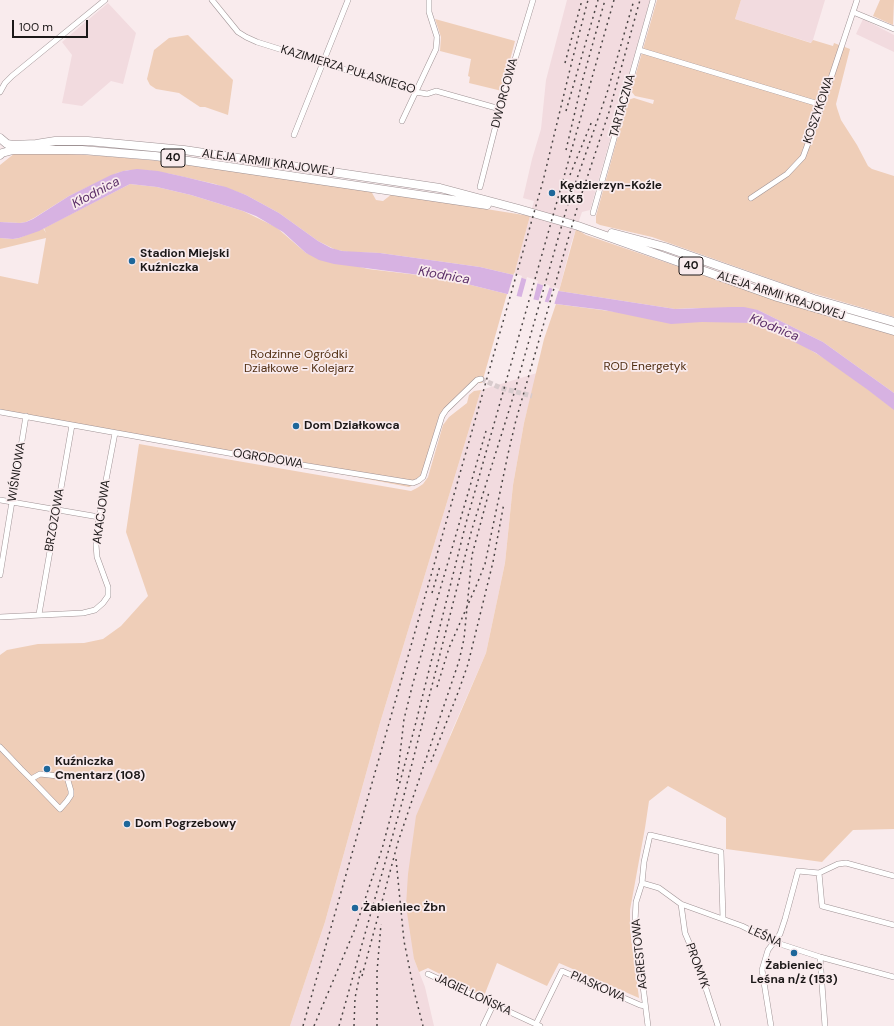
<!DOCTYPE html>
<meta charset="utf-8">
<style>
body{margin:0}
#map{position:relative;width:894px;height:1026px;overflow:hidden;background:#f9ebed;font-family:"DM Sans",sans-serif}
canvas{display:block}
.scale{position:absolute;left:12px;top:20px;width:76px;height:18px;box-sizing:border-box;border:2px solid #1c1818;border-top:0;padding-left:5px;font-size:12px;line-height:14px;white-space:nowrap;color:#1c1818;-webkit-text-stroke:3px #f9ebed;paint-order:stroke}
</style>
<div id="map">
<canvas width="894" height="1026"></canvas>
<div class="scale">100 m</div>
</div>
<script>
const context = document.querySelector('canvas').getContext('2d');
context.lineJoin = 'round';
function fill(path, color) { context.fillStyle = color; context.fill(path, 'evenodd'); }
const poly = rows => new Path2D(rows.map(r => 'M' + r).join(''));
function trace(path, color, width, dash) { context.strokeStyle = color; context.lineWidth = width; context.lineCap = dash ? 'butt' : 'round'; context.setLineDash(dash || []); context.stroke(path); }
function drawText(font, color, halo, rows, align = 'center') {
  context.font = font + ' "DM Sans",sans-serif'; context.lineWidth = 3.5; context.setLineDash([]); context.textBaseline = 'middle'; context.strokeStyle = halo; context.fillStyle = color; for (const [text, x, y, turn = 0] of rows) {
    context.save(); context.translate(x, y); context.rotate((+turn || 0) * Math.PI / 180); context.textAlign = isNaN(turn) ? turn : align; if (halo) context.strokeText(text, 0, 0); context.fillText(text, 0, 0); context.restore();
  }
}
const built = poly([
 [567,0,650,0,590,210,582,212,571,244,559,291,514,275,534,201,523,198,532,159,541,129,546,80],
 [741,0,825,0,812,43,735,19],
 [108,3,136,33,123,84,111,81,82,106,62,103,72,55,62,42],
 [863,19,894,35,894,52,856,34],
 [537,373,524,423,513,485,505,563,486,653,450,735,414,959,425,987,434,1026,290,1026,325,922,380,723,481,390]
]);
const green = poly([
 [657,0,741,0,735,19,811,43,813,40,833,46,834,43,850,49,836,104,837,108,841,120,857,145,868,166,872,169,894,176,894,317,802,290,652,237,600,225,596,223,596,216,628,100,634,98,653,104,654,100,635,96,631,91],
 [880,0,894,0,893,25,873,16],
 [435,19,515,41,502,91,469,83,470,77,468,76,471,59,440,51,441,37],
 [188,35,233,80,228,115,205,107,200,107,179,93,156,89,150,85,147,79,154,50,169,38],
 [29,152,104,156,171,162,371,191,376,200,383,201,392,194,530,216,514,275,480,267,380,253,349,252,336,250,318,241,279,213,246,195,215,184,171,174,145,170,128,170,117,173,69,196,34,218,26,222,20,223,0,222,0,165,15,153],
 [130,184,157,187,191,195,243,211,276,227,306,253,368,269,443,278,507,294,482,383,476,383,438,419,424,471,416,484,409,487,315,469,0,413,0,276,38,284,46,238,0,249,0,238,13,239,19,238,43,228,46,233,44,228],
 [576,229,586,235,700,274,894,334,894,393,823,342,758,310,693,308,675,309,559,291],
 [556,304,632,314,752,323,763,326,804,346,837,366,894,409,894,829,853,830,822,862,726,849,726,818,668,786,649,801,645,828,630,910,630,929,639,998,559,963,547,986,497,963,484,996,428,968,419,972,414,959,406,906,408,874,416,816,486,653,505,563,513,485,524,423,544,339],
 [481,390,380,723,325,922,290,1026,0,1026,0,655,7,650,38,644,84,643,103,639,121,626,148,596,126,532,139,444,411,491,417,488,423,484,428,477,443,425,449,417,467,403,469,395,474,391]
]);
const water = poly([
 [137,169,158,171,185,177,226,187,246,195,279,213,318,241,331,248,342,251,380,253,480,267,514,275,559,291,675,309,731,307,744,307,758,310,823,342,894,393,894,410,868,390,816,353,763,326,752,323,702,322,671,324,604,310,556,304,507,294,443,278,334,264,319,260,306,253,283,232,256,216,243,211,191,195,157,187,130,184,39,231,19,238,13,239,0,238,0,222,20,223,26,222,33,219,69,196,111,175,123,171]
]);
const pier = poly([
 [514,273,522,276,516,298,507,297],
 [527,277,538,281,533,301,521,299],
 [544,283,550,286,544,304,538,302],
 [553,287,559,289,554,305,548,304]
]);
const streetTunnel = poly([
 [481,379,501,388,532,396]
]);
const street = poly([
 [212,0,238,32,246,37,257,42,416,92,427,94,436,91,500,109],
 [853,12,894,29],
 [639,50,822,105],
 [0,92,5,83,12,76,105,0],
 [402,121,436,49,437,37,429,12,429,0],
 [294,135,348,0],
 [480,187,500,109,533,0],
 [751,198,787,174,803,157,822,105,857,0],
 [593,213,653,0],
 [0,412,234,454,413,483,418,481,423,477,442,416,446,410,477,380,481,379],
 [0,500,99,517],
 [0,575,26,416],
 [39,614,72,425],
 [0,617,83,613,95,610,103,603,108,596,108,587,97,557,96,545,99,517,115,433],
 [0,747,21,769,31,779,60,809,67,801,71,795,71,791,67,777,40,774,31,779],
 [819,873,822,906,894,925],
 [642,883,659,888,681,904,742,926,774,942,820,957,894,977],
 [681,904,685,933,697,961,718,1026],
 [820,957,825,1026],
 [428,974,540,1026],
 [536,1024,562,971,640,1005,645,1006],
 [483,1026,493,1005],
 [648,1026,635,922,636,902,642,883,644,862,650,835,721,852,723,919],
 [771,1026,762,970,768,950,780,934,785,919,798,871,819,873,838,864,846,863,894,876]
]);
const primary = poly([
 [0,138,7,144,13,145,36,144,55,141,88,141,184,150,440,188,519,209,578,226,777,297,894,331],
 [0,155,2,153,13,150,82,150,155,156,487,205],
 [612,233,665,247,814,299,894,322]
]);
const rail = poly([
 [565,63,582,0],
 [566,111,598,0],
 [566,150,582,82,605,0],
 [570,175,592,121],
 [432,593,440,566],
 [437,687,449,648,477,584,485,564,508,454,516,420,578,205,609,112,640,0],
 [431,762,459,690,468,664,493,562,504,503],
 [397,781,404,719,413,683,486,431],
 [396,859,404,941,414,991,423,1026],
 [362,976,398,842,459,661,464,639,472,555,489,492],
 [303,1026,543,181,572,61,588,0],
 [314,1026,355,929,382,849,415,726,466,523,614,0],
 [339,1026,403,799,472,529,511,404,567,207,607,93,634,0],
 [354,1026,355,998,361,969],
 [377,1026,377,972,381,924]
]);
const markers = [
 [552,193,4,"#1e679a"],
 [132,261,4,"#1e679a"],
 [296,426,4,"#1e679a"],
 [47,769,4,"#1e679a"],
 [127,824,4,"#1e679a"],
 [355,908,4,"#1e679a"],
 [794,953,4,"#1e679a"]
];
const shields = [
 [173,158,24],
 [691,266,24]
];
const shieldNames = [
 ["40",173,158],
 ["40",691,266]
];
const streetNames = [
 ["KAZIMIERZA PUŁASKIEGO",348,70,17],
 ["DWORCOWA",505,93,-75],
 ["TARTACZNA",623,106,-74],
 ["KOSZYKOWA",819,110,-71],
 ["ALEJA ARMII KRAJOWEJ",268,163,8],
 ["ALEJA ARMII KRAJOWEJ",781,296,18],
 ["OGRODOWA",268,459,9],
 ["WIŚNIOWA",17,472,-81],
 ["AKACJOWA",102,512,-82],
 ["BRZOZOWA",55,520,-80],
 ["LEŚNA",765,937,24],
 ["AGRESTOWA",640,954,-96],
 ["PROMYK",697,966,70],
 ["PIASKOWA",598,987,24],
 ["JAGIELLOŃSKA",473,995,25]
];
const poiNames = [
 ["Kędzierzyn-Koźle",560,186],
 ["KK5",560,200],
 ["Stadion Miejski",140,254],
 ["Kuźniczka",140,268],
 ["Dom Działkowca",304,426],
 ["Kuźniczka",55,762],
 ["Cmentarz (108)",55,776],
 ["Dom Pogrzebowy",135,824],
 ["Żabieniec Żbn",363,908],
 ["Żabieniec",794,966,"center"],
 ["Leśna n/ż (153)",794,980,"center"]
];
const parkNames = [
 ["Rodzinne Ogródki",299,355],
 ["Działkowe - Kolejarz",299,369],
 ["ROD Energetyk",645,367]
];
const waterNames = [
 ["Kłodnica",96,193,-28],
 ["Kłodnica",444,276,10],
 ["Kłodnica",774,328,22]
];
fill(built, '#f2dbdf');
fill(green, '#efceb8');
fill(water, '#d7b2e2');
fill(pier, '#f9ebed');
trace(streetTunnel, '#d8cbcd', 5, [5, 2.5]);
trace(street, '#9f9294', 6);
trace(primary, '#9f9294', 9);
trace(street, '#fff', 5);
trace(primary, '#fff', 8);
trace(rail, '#4b4545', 1.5, [2, 4]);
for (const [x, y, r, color] of markers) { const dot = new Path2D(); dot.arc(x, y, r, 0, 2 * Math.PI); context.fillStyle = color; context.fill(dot); trace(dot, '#f9ebed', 1.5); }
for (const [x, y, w] of shields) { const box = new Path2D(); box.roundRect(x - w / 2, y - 9, w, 18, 3); context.fillStyle = '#f9ebed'; context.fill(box); trace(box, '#1c1818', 1); }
drawText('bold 11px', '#1c1818', null, shieldNames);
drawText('12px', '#1c1818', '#f9ebed', streetNames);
drawText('bold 12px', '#1c1818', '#f9ebed', poiNames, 'left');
drawText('12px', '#502e12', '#f9ebed', parkNames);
drawText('italic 13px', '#5c2f69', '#f9ebed', waterNames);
</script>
